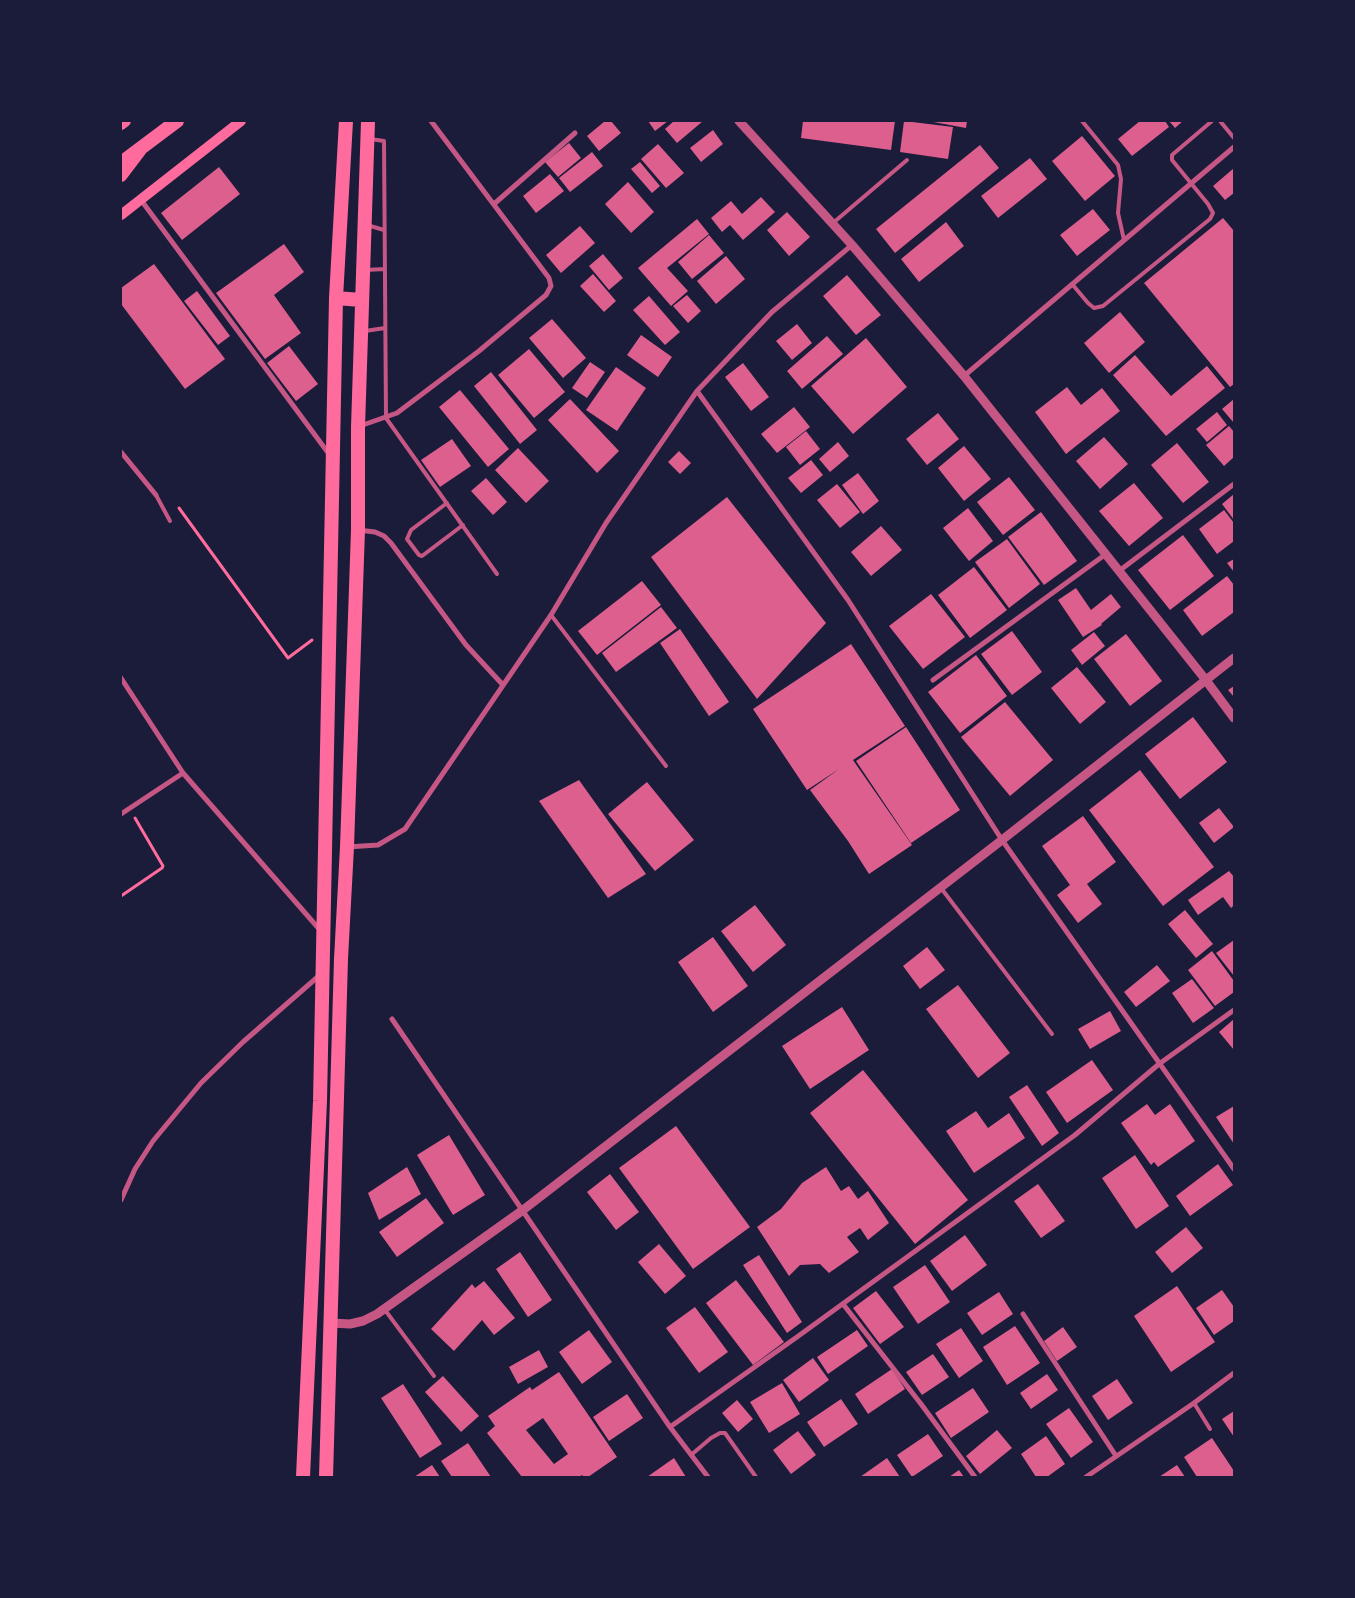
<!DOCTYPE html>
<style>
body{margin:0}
#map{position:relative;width:1355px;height:1598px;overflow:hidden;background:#1b1b3a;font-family:"Libre Baskerville",serif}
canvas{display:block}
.frame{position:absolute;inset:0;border:122px solid #1b1b3a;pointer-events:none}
</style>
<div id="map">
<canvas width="1355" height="1598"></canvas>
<div class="frame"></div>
</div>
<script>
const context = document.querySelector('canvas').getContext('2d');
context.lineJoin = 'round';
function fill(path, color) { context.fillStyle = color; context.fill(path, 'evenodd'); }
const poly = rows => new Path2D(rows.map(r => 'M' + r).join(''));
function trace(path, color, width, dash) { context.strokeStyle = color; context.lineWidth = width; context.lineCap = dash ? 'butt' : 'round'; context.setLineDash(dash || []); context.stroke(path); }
const building = poly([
 [605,121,611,121,621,133,599,151,587,136],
 [648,121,668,121,655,131],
 [674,121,703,121,677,143,665,129],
 [803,121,895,121,891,150,801,138],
 [904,121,953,127,948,159,900,152],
 [928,121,967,121,966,128],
 [1140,121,1165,121,1169,127,1132,156,1118,139],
 [1169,121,1183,121,1175,128],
 [713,130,723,144,701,162,690,148],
 [1082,136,1115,176,1085,201,1052,161],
 [569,143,581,158,558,177,545,162],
 [658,144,684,173,666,188,641,159],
 [980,145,999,168,895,253,876,229],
 [592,152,603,166,570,192,559,178],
 [1030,158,1047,179,998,218,981,196],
 [640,162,660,186,652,193,631,169],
 [219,167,240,194,182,240,161,213],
 [1234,168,1234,193,1225,200,1213,186],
 [550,174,564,191,536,213,523,196],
 [628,182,654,212,631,233,605,204],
 [761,197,775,212,743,240,730,225,722,232,711,218,731,201,742,214],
 [1093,209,1110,230,1077,256,1060,235],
 [787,212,810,237,789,256,767,230],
 [1223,218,1234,231,1234,384,1230,387,1144,283],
 [697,219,709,234,667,268,688,291,671,306,638,268],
 [946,222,964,246,919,282,901,259],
 [580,226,595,243,561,273,546,255],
 [709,235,724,253,692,279,678,262],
 [284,244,304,272,274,295,301,333,265,359,216,293],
 [603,254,623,278,609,290,589,266],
 [726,256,745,279,716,304,697,281],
 [154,264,225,359,185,389,121,304,121,288],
 [593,274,616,301,604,312,580,286],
 [847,275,881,315,856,335,823,296],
 [197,291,230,336,218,345,184,301],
 [687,295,701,311,688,323,673,306],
 [649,296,680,332,665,345,633,310],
 [1120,312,1145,342,1109,373,1084,343],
 [552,319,586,358,563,378,529,338],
 [797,324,812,343,792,360,776,341],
 [641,335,672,357,658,377,627,355],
 [827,336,843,354,802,389,787,371],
 [866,338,907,387,853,434,811,386],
 [289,346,318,384,296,401,267,363],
 [529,349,565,392,534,418,498,375],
 [1135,355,1171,396,1207,366,1225,388,1166,436,1113,375],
 [590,362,605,372,587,398,572,388],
 [743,363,769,397,751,411,725,377],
 [616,367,646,388,617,431,586,410],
 [491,372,537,430,520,444,474,386],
 [1067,387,1081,405,1102,388,1120,411,1066,454,1035,412],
 [460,390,509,449,488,467,439,407],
 [570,399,619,451,597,473,548,420],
 [1234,399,1234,423,1222,409],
 [794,407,810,427,777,453,761,434],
 [1217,412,1227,425,1207,442,1196,429],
 [938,413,959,439,927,465,906,439],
 [1229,426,1234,432,1234,457,1224,466,1206,445],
 [806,431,820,449,800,465,786,447],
 [1104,437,1128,464,1100,489,1076,461],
 [452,439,471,466,440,487,421,460],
 [838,442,849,456,830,472,819,459],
 [1177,443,1209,482,1183,503,1151,465],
 [964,446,991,479,964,501,938,468],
 [518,448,549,481,526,503,495,470],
 [679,451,691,463,680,474,668,462],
 [811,460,823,475,801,493,788,478],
 [858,473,879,501,863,514,842,485],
 [1009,477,1035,510,1003,535,977,502],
 [486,478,507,502,493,515,471,491],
 [1134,483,1163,518,1129,546,1099,511],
 [837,484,860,512,840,528,817,500],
 [1234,494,1234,520,1222,504],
 [727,497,826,623,757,699,651,557],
 [968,508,993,541,969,561,943,528],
 [1224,510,1234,523,1234,541,1217,554,1199,529],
 [1041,512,1077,561,1044,585,1008,537],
 [881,526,902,550,871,576,851,552],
 [1183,535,1214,576,1170,610,1138,570],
 [1007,539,1040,584,1009,608,975,562],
 [1234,559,1234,572,1227,563],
 [974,567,1007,610,970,638,938,595],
 [1227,576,1234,585,1234,612,1202,636,1183,610],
 [642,581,661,605,597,655,578,631],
 [1076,588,1091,610,1111,594,1121,607,1101,624,1102,625,1083,637,1058,600],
 [931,594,965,637,923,669,889,626],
 [661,607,677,628,616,672,602,653],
 [680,629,729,702,709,716,660,643],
 [1012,631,1042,672,1012,695,981,654],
 [1094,632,1105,646,1082,665,1071,650],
 [1126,634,1162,681,1130,706,1094,659],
 [851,644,905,726,853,760,912,845,869,874,848,841,810,790,839,769,807,790,753,709],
 [976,655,1007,696,960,733,928,692],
 [1077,667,1106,702,1080,724,1051,688],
 [1234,686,1234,697,1228,690],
 [1005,702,1053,760,1010,796,961,737],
 [1193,717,1227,762,1180,799,1145,754],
 [906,727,960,810,911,843,856,761],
 [1140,770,1214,867,1163,906,1089,810],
 [579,780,646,874,608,898,539,801],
 [647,782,694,840,655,871,608,814],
 [1219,808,1234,827,1214,843,1199,823],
 [1083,816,1116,862,1087,884,1102,904,1078,923,1057,895,1070,885,1042,846],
 [1229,871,1234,877,1234,905,1231,908,1223,897,1198,915,1188,900],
 [755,905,786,945,753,972,721,931],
 [1185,910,1213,944,1196,958,1168,924],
 [713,937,748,986,713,1012,678,962],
 [1234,940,1234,976,1216,953],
 [927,947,945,970,920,989,903,966],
 [1212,951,1234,981,1234,992,1215,1006,1188,970],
 [1157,965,1170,981,1136,1007,1124,992],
 [1192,979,1214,1008,1193,1023,1172,993],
 [958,985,1010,1053,978,1078,926,1009],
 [842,1007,869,1050,810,1089,782,1046],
 [1110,1011,1121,1031,1090,1049,1078,1029],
 [1234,1019,1234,1050,1219,1032],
 [1092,1060,1113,1090,1067,1123,1046,1092],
 [863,1070,968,1200,915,1244,810,1113],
 [1027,1085,1059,1133,1042,1146,1009,1097],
 [1147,1104,1155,1115,1170,1104,1195,1141,1158,1167,1154,1162,1151,1165,1121,1123],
 [1234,1106,1234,1144,1216,1117],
 [976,1111,988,1128,1009,1113,1025,1138,974,1173,946,1131],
 [676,1126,750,1227,693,1269,619,1168],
 [449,1135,485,1195,453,1215,417,1155],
 [1135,1155,1169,1206,1136,1229,1102,1178],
 [1218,1164,1233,1185,1190,1216,1176,1196],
 [407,1167,421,1194,379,1220,368,1193],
 [826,1167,841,1191,849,1186,858,1199,868,1191,889,1223,868,1240,860,1228,847,1237,859,1252,829,1273,820,1264,800,1265,789,1276,757,1227,781,1209,802,1183],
 [610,1174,639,1212,616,1230,587,1192],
 [1038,1184,1065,1221,1041,1238,1014,1201],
 [426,1198,444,1223,397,1257,379,1232],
 [1186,1227,1203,1248,1172,1273,1155,1252],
 [965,1235,987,1265,952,1291,930,1261],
 [659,1244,686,1276,665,1294,638,1262],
 [520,1252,552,1300,528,1317,496,1269],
 [759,1255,802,1322,787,1333,743,1265],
 [925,1265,950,1302,918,1324,893,1287],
 [736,1280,784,1342,753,1365,706,1303],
 [484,1281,515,1318,494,1335,482,1320,454,1351,431,1329,472,1284,475,1288],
 [1177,1286,1215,1342,1171,1372,1134,1316],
 [1222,1290,1234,1307,1234,1321,1214,1335,1196,1308],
 [876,1291,904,1327,880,1344,853,1308],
 [999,1292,1013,1314,982,1335,967,1313],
 [695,1307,728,1352,699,1373,666,1328],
 [1015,1326,1040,1363,1007,1385,983,1347],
 [1063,1327,1077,1347,1057,1361,1044,1341],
 [961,1328,983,1361,959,1378,936,1344],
 [589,1330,612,1362,582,1384,559,1352],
 [857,1330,868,1346,828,1374,817,1357],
 [539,1350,548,1367,518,1384,509,1367],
 [933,1354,949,1377,922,1395,906,1372],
 [813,1358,829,1380,799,1402,783,1380],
 [892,1369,905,1389,868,1414,855,1394],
 [559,1372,617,1457,588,1477,584,1477,582,1475,579,1477,522,1477,487,1433,495,1426,488,1416,530,1387,532,1390],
 [543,1418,568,1454,554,1464,526,1430],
 [1047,1374,1058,1390,1031,1409,1020,1393],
 [443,1376,479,1416,461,1432,425,1392],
 [1117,1379,1133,1403,1108,1420,1092,1396],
 [782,1383,800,1414,769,1433,750,1402],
 [403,1384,442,1444,420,1458,381,1398],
 [973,1388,989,1412,951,1438,935,1413],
 [627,1394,643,1418,609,1441,593,1417],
 [841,1399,858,1424,824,1447,807,1422],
 [737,1400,753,1419,738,1432,722,1413],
 [1069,1408,1093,1442,1071,1458,1046,1424],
 [1234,1411,1234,1437,1222,1419],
 [997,1430,1012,1448,980,1474,966,1456],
 [798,1431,816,1455,791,1474,773,1450],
 [928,1434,943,1456,912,1477,897,1455],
 [1046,1436,1065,1464,1047,1477,1036,1477,1021,1454],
 [1212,1438,1234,1471,1234,1477,1197,1477,1184,1457],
 [468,1443,491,1477,452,1477,441,1461],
 [674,1458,686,1477,647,1477],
 [887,1458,900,1477,860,1477],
 [432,1465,440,1477,414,1477],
 [1177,1465,1185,1477,1159,1477],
 [959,1470,964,1477,949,1477]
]);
const path = poly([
 [179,508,288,658,312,640],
 [121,896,162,868,163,866,135,818]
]);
const service = poly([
 [1082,121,1118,165,1121,179,1118,213,1124,240],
 [1220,121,1234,138],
 [370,139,384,141,386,418,497,574],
 [833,223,907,160],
 [367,225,384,230],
 [365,270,385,269],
 [1072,284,1088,303,1094,308,1103,306,1210,219,1213,213,1208,204,1172,160,1172,155,1212,121],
 [365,331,385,328],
 [156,495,170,521],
 [447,503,411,530,407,539,419,555,422,556,463,525],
 [551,615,666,766],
 [941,888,1052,1034],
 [385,1310,434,1376],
 [1194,1403,1210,1429],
 [691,1455,711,1438,720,1433,725,1433,756,1477]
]);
const minor = poly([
 [141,200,329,454],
 [494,204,575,133],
 [964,376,1234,147],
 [697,391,848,600,1002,840,1234,1169],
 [360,426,397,413,479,351,546,295,551,286,549,278,431,121],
 [121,452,156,495],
 [358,530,375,532,384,536,391,543,466,645,503,685],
 [1119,571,1234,484],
 [121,678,183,773,320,930],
 [933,680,1106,554],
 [121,814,183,773],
 [347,847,378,845,405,829,551,615,606,523,697,391,772,312,852,245],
 [392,1019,670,1427,708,1477],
 [121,1200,135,1169,153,1141,201,1083,243,1042,321,974],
 [843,1304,921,1404,975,1477],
 [1023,1314,1116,1456],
 [670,1427,797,1337,1075,1135,1159,1064,1234,1010],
 [1086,1477,1194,1403,1234,1373]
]);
const tertiary = poly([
 [739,121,852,245,964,376,1205,679,1234,718],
 [331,1323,350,1324,363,1321,377,1314,523,1210,1002,840,1234,658]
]);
const secondary = poly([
 [121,215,241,121]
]);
const primary = poly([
 [121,124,125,121],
 [121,176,140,151]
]);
const trunk = poly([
 [121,163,177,121],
 [336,298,361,300],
 [303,1477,320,1101,336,298,346,121],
 [326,1477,341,959,347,847,358,530,358,427,368,121]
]);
fill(building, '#dd5f8e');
trace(path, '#ff6b9d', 3);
trace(service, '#c65784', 4);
trace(minor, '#c65784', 5);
trace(tertiary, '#c65784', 9);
trace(secondary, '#ff6b9d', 10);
trace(primary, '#ff6b9d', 12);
trace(trunk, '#ff6b9d', 14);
</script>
